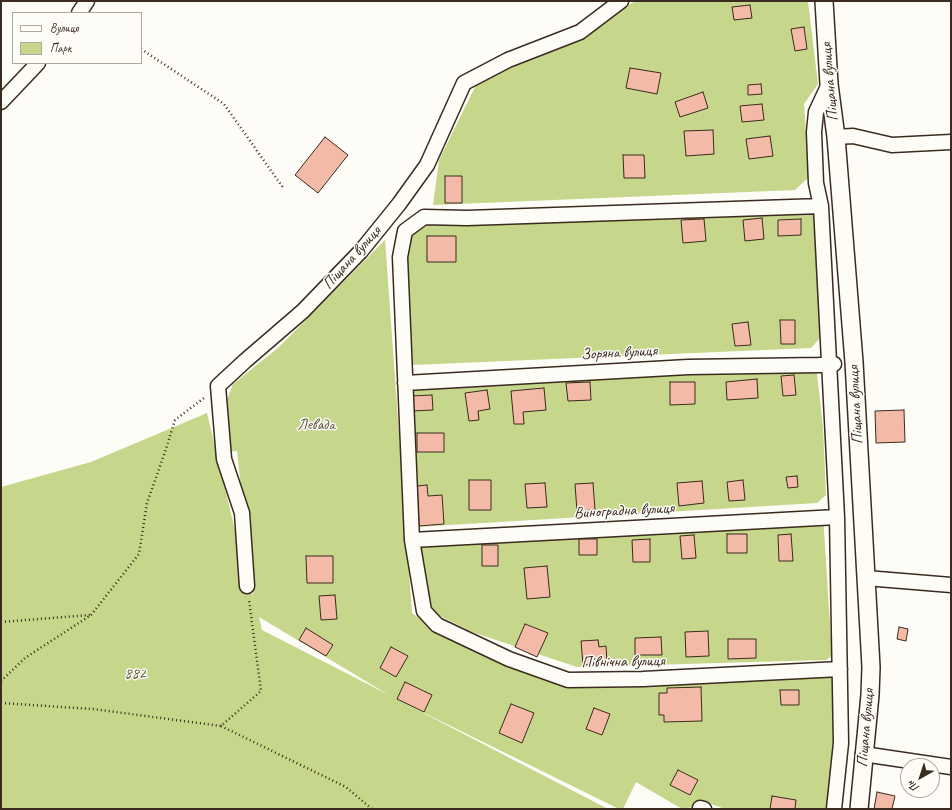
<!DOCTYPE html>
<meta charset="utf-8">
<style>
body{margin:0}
#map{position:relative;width:952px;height:810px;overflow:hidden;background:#fdfcf7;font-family:Caveat,sans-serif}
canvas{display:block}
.frame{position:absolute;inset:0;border:2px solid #3b2a1e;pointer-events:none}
.legend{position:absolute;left:12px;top:12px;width:130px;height:52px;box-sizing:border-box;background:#fdfcf7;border:1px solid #afa8a0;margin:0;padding:5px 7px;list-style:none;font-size:12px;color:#3b2a1e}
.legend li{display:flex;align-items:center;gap:8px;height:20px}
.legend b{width:20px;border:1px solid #afa8a0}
.north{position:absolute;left:900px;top:758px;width:40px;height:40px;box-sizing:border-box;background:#fdfcf7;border:1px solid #afa8a0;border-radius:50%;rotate:219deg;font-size:11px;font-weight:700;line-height:16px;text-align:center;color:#3b2a1e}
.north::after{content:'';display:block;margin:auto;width:14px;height:18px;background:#3b2a1e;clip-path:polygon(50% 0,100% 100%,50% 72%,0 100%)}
</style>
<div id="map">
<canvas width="952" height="810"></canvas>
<div class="frame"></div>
<ul class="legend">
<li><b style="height:5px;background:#fdfcf7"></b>Вулиця</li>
<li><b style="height:11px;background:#c6d68a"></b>Парк</li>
</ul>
<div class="north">Пн</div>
</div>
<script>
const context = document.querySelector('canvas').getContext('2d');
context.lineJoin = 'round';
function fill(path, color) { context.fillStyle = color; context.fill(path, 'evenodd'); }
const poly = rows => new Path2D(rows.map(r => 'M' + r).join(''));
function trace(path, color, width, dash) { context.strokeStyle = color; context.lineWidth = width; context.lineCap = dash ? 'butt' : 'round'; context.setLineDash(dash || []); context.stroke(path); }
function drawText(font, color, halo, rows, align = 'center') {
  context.font = font + ' Caveat,sans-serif'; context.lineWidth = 3; context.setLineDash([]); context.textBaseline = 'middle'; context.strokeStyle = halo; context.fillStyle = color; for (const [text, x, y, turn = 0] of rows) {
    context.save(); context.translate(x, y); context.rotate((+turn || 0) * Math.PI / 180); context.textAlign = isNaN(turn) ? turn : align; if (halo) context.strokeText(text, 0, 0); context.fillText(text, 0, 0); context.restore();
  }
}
const green = poly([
 [636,1,808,1,818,84,804,104,809,177,795,190,433,205,439,160,477,83,508,64],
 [817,210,821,337,811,348,412,365,403,251,409,231,420,220],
 [385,240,412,613,428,625,583,681,835,676,832,783,830,804,827,809,725,809,700,800,694,807,682,809,636,782,623,809,619,809,406,704,608,809,1,809,1,487,91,462,207,413,232,518,253,597,237,451,227,452,224,408,233,384,278,348],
 [259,617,389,695,262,630],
 [816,364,823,428,826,495,817,503,416,527,407,380,419,375],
 [823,515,832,656,826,660,577,667,472,632,434,613,423,598,416,540]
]);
const building = poly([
 [750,5,752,18,734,20,732,7,750,5],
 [804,27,807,49,795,51,791,29,804,27],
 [630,68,661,73,657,94,626,88,630,68],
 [761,84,762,94,748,95,748,85,761,84],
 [703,92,708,108,680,117,675,102,703,92],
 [762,104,764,120,742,122,740,106,762,104],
 [713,130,714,154,686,156,684,131,713,130],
 [770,136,773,156,749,159,746,139,770,136],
 [325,137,348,155,318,193,295,175,325,137],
 [623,155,644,155,645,178,624,178,623,155],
 [445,176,462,176,462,203,445,203,445,176],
 [762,218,764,239,745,241,743,220,762,218],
 [704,219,706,241,683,243,681,220,704,219],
 [801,219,801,235,778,236,778,220,801,219],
 [427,236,456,236,456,262,427,262,427,236],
 [780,320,795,320,795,344,781,344,780,320],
 [748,322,751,345,735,346,732,324,748,322],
 [794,375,796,395,783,396,781,376,794,375],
 [757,379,758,398,727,400,726,382,757,379],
 [590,382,591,400,568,401,566,383,590,382],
 [670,382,695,382,695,404,670,405,670,382],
 [544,388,546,410,523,412,524,424,514,424,511,391,544,388],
 [487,390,490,409,478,411,479,420,469,421,465,393,487,390],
 [432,395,433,410,412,411,411,396,432,395],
 [904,410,905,442,876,443,875,411,904,410],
 [417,433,444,433,444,452,417,452,417,433],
 [797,476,798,487,788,488,786,477,797,476],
 [469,480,491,480,491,510,469,510,469,480],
 [743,480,745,500,729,501,727,482,743,480],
 [702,481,704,503,679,506,677,483,702,481],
 [545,483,547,507,527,508,525,484,545,483],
 [593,483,595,510,577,511,575,484,593,483],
 [427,485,428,496,442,495,444,524,419,526,417,486,427,485],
 [727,534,747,534,747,553,727,553,727,534],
 [791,534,793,561,779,561,778,535,791,534],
 [694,535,696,558,682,559,680,536,694,535],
 [579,539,597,539,597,555,579,555,579,539],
 [650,539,650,562,633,562,632,540,650,539],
 [482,545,498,545,498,566,482,566,482,545],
 [306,556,333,556,333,583,307,583,306,556],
 [547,566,550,597,527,599,524,568,547,566],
 [335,595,337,619,321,620,319,596,335,595],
 [525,624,548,633,537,657,515,647,525,624],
 [899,627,908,629,906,641,897,639,899,627],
 [306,628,333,645,326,656,299,640,306,628],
 [708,631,709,656,686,657,685,632,708,631],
 [661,637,662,655,635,655,635,638,661,637],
 [728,639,756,639,756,658,728,659,728,639],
 [598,640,599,647,606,646,607,663,583,665,581,641,598,640],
 [391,647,408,656,396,677,380,668,391,647],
 [405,682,432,695,424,712,397,699,405,682],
 [701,687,702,721,664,722,664,715,659,715,659,693,667,693,667,688,701,687],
 [780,690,799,690,799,705,781,705,780,690],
 [511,704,534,713,522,743,499,733,511,704],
 [594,708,610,714,602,735,586,729,594,708],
 [678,770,698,780,690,795,670,785,678,770],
 [877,792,895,796,892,809,874,809,877,792],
 [772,796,796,800,795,809,770,809,772,796]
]);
const path = poly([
 [141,49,224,104,284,189],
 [1,622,90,615],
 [1,681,25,658,91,615,139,554,147,503,165,452,175,420,204,398],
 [1,703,93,709,221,726,261,691,249,600],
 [221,726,346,787,372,809]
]);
const minor = poly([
 [79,13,87,1],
 [829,84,816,112,814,132,816,183,821,206,837,517,841,743,834,809],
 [1,102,38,63],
 [836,137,853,136,892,145,951,142],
 [821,206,467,218,424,217,405,231,400,257,412,540,424,611,437,625,509,659,568,680,643,679,840,669],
 [405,383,688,367,819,365,834,364],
 [412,540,837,517],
 [866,578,951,585],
 [247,586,242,513,224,459,218,386,245,361,303,311,361,251,399,204,427,165,464,83,508,60,580,32,621,1],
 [863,754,951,767],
 [700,808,704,809]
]);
const tertiary = poly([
 [824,1,829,84,836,137,854,362,871,667,870,695,859,809]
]);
const streetNames = [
 ["Піщана вулиця",830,82,-95],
 ["Піщана вулиця",352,258,-48],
 ["Зоряна вулиця",619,353,-3],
 ["Піщана вулиця",856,405,-93],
 ["Виноградна вулиця",624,511,-3],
 ["Північна вулиця",623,662,-1],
 ["Піщана вулиця",866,728,-85]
];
const parkNames = [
 ["Левада",316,425],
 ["882",135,674]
];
fill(green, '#c6d68a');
fill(building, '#f3bba7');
trace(building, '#3b2a1e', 1);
trace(minor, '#3b2a1e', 17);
trace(tertiary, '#3b2a1e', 20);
trace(path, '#3b2a1e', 2.5, [1, 3]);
trace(minor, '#fdfcf7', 14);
trace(tertiary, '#fdfcf7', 17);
drawText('16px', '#3b2a1e', '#fdfcf7', streetNames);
drawText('16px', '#5e5539', '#fdfcf7', parkNames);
</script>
